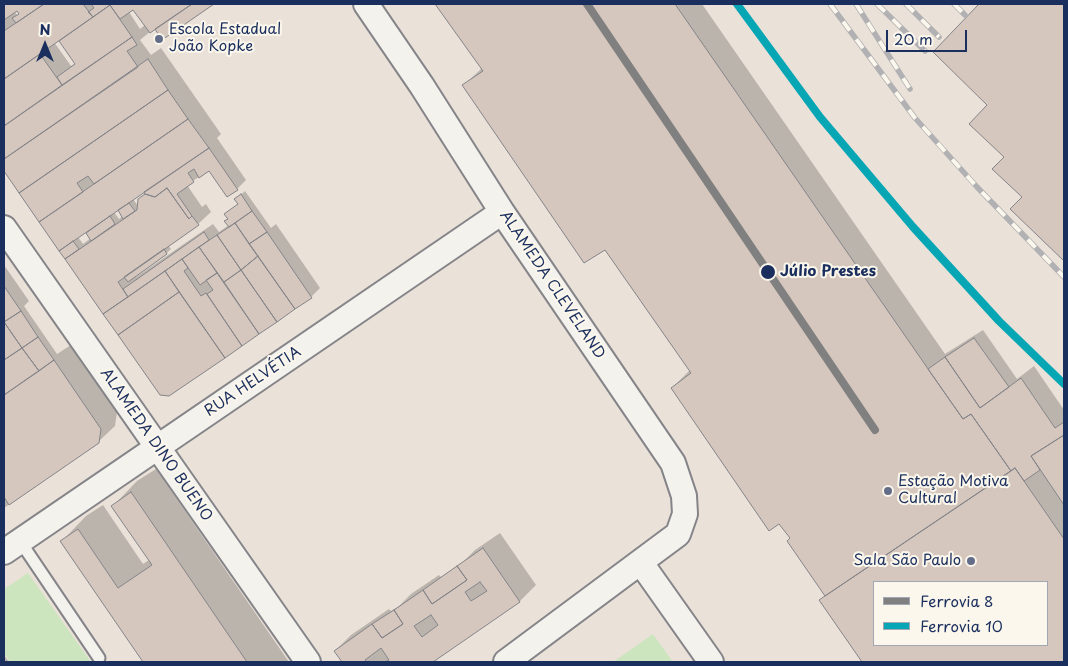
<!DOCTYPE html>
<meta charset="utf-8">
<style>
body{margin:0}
#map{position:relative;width:1068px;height:666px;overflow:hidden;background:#eae1d8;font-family:"Playpen Sans",sans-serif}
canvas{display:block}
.frame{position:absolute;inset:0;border:5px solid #1b2f5e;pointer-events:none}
.legend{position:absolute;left:873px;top:581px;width:175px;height:65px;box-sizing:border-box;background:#fbf7ec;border:1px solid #a1a7b3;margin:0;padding:6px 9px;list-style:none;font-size:15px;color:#1b2f5e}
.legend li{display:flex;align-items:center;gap:10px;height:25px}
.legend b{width:25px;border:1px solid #a1a7b3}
.north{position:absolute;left:20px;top:20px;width:50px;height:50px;-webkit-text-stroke:4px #fbf7ec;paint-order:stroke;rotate:0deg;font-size:14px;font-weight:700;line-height:20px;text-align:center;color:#1b2f5e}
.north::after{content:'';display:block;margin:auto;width:18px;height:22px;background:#1b2f5e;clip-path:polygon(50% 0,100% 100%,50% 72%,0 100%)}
.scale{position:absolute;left:886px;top:30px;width:81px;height:22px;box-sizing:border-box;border:2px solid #1b2f5e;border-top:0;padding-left:6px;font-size:15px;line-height:18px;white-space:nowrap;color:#1b2f5e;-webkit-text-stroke:4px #fbf7ec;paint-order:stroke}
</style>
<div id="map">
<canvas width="1068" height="666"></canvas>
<div class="frame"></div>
<ul class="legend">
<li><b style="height:6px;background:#808080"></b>Ferrovia 8</li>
<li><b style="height:6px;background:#07a6b4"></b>Ferrovia 10</li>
</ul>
<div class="north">N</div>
<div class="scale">20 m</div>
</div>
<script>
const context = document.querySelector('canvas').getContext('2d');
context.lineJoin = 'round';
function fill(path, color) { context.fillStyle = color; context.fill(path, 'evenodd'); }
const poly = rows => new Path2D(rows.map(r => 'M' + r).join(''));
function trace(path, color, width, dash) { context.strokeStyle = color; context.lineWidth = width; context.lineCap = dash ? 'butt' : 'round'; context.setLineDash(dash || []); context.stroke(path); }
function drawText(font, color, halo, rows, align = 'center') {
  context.font = font + ' "Playpen Sans",sans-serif'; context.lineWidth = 4; context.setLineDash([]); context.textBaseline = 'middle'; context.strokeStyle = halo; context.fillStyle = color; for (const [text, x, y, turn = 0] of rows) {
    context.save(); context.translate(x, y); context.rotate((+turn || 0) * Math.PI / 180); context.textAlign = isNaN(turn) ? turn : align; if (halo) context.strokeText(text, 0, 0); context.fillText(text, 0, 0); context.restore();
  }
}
const green = poly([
 [28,573,91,662,10,662,4,653,4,589],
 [653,634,673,662,613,662]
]);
const shadow = poly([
 [4,4,212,4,163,38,156,27,140,40,151,55,161,48,221,134,217,138,246,180,237,189,209,170,187,185,202,207,206,204,211,212,198,224,168,245,171,249,167,253,135,275,136,277,213,224,219,232,229,225,229,218,226,214,239,203,236,199,245,191,271,228,276,224,320,288,311,297,169,395,104,313,4,169],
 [134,8,145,25,140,29,129,12],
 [17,9,19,13,17,15,14,11],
 [59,39,76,63,71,66,54,42],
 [150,189,139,200,138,206,133,199],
 [118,209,123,216,119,219,114,212],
 [86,231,91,238,83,244,78,237],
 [437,4,702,4,945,354,983,330,1017,379,1034,366,1064,410,1064,662,864,662,821,600,826,594,792,538,672,388,690,370,605,248,464,85,482,68],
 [933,377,955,407,953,408],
 [874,582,1047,582,1047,645,874,645],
 [981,4,1064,4,1064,259,1012,209,1024,197,1005,157,989,105,934,52],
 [4,265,29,301,24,306,57,354,71,345,117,412,115,426,98,442,4,508],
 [156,469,289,662,145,662,62,541,86,516,103,505,143,564,149,560,113,506,137,481],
 [500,533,536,585,520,601,431,662,343,662,335,651,351,635,389,609,391,611,399,606,411,594,439,575,441,577,463,562,475,550],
 [4,655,9,662,4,662]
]);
const building = poly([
 [4,4,44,4,16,23,12,18,19,14,17,11,4,20,4,4],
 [44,4,83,4,93,17,4,79,4,31,44,4],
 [91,4,109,4,110,5,93,17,88,12,94,8,91,4],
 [109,4,192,4,150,33,133,10,120,19,109,4],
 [192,4,214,4,162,40,155,29,192,4],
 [435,4,675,4,951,402,963,419,971,414,1011,471,825,596,787,541,790,538,779,524,769,531,671,388,691,373,605,250,584,263,462,85,483,71,435,4],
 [979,4,1064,4,1064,261,1010,209,1022,197,992,169,1004,157,969,124,987,105,933,52,979,4],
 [110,5,132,37,62,85,57,77,75,64,59,41,110,5],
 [132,37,137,45,127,51,138,67,4,159,4,126,132,37],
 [40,54,62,85,4,126,4,79,40,54],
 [148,59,168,90,19,193,4,171,4,159,148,59],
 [168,90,188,119,94,184,88,176,77,183,83,192,39,222,19,193,168,90],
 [188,119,209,148,59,251,39,222,188,119],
 [209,148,238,190,227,197,209,171,199,178,194,169,188,173,194,182,177,194,192,216,189,219,167,188,155,197,145,194,144,192,209,148],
 [167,188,189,219,192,216,199,225,118,282,128,297,103,314,65,259,137,210,138,199,145,194,155,197,167,188],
 [241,194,252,211,229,227,224,221,228,219,224,214,238,204,234,199,241,194],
 [129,203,135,211,123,219,118,210,129,203],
 [252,211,267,232,249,244,235,223,252,211],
 [110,216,115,224,91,241,86,233,110,216],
 [235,223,258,256,241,270,217,235,235,223],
 [204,232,209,240,128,297,123,289,204,232],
 [267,232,312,298,295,309,249,244,267,232],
 [217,235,241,270,224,282,199,247,217,235],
 [73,241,79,249,65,259,59,251,73,241],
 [199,247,217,273,200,285,182,259,199,247],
 [164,249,167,254,128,282,124,277,164,249],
 [258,256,295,309,277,322,241,270,258,256],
 [182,259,188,268,184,271,201,296,206,293,242,346,225,358,165,271,182,259],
 [241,270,277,322,259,334,224,282,241,270],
 [165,271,179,292,118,335,103,314,165,271],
 [217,273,259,334,242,346,207,294,213,290,206,280,217,273],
 [4,286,21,311,4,322,4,286],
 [179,292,225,358,169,396,160,395,118,335,179,292],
 [21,311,38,337,22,348,4,322,21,311],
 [4,322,22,348,4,360,4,322],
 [38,337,54,360,39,371,22,348,38,337],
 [974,338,1009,387,980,408,945,357,974,338],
 [22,348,39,371,4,395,4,360,22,348],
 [945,357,980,408,1021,378,1055,428,1064,422,1064,435,1031,456,1040,470,1024,481,1015,468,1011,471,971,414,963,419,928,369,945,357],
 [54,360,101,429,99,443,9,505,4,497,4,395,54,360],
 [1064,435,1064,505,1031,456,1064,435],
 [1015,468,1064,539,1064,662,862,662,819,600,1015,468],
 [874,582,1047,582,1047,645,874,645,874,582],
 [131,492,247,662,143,662,60,541,78,529,118,588,152,565,111,506,131,492],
 [483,548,520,602,433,662,385,662,389,660,381,648,365,660,366,662,342,662,334,651,372,624,382,638,403,624,394,610,423,590,432,604,467,580,457,566,483,548],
 [480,582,487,591,471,601,465,592,480,582],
 [431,615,438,625,422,637,414,626,431,615],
 [457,566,467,580,432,604,423,590,457,566],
 [394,610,403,624,382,638,372,624,394,610]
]);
const lane = poly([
 [20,541,99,658]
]);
const street = poly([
 [366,4,422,86,502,212,673,463,684,496,685,514,678,534,506,662],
 [4,228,308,662],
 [4,552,502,212],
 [641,563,711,662]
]);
const rail = poly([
 [830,4,915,118,977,187,1064,277],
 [856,4,910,89],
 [877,4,925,51],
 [906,4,939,37],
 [954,4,965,15]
]);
const rail1 = poly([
 [587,4,875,430]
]);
const rail2 = poly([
 [737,4,820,117,913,227,999,321,1064,384]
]);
const markers = [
 [159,39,5,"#636d89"],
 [768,272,8,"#1b2f5e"],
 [888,491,5,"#636d89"],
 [971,561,5,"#636d89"]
];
const poiNames = [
 ["Escola Estadual",169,30],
 ["João Kopke",169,47],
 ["Estação Motiva",898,482],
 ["Cultural",898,499],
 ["Sala São Paulo",961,561,"right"]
];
const stopNames = [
 ["Júlio Prestes",780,272]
];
const streetNames = [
 ["ALAMEDA CLEVELAND",552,285,56],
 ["RUA HELVÉTIA",253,382,-34],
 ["ALAMEDA DINO BUENO",156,445,55]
];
fill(green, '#cde5bf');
fill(shadow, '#0003');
fill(building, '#d5c7be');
trace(building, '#848489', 1);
trace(lane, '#848489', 15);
trace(street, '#848489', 28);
trace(lane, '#f4f2ed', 11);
trace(street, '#f4f2ed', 24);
trace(rail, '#b1b1b3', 5.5);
trace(rail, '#fbf7ec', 4, [11]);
trace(rail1, '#808080', 8);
trace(rail2, '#07a6b4', 8);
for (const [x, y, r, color] of markers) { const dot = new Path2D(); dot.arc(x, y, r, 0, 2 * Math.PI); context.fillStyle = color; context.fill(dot); trace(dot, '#fbf7ec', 2); }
drawText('15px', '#1b2f5e', '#fbf7ec', poiNames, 'left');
drawText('bold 15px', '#1b2f5e', '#fbf7ec', stopNames, 'left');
drawText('15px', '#1b2f5e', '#fbf7ec', streetNames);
</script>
